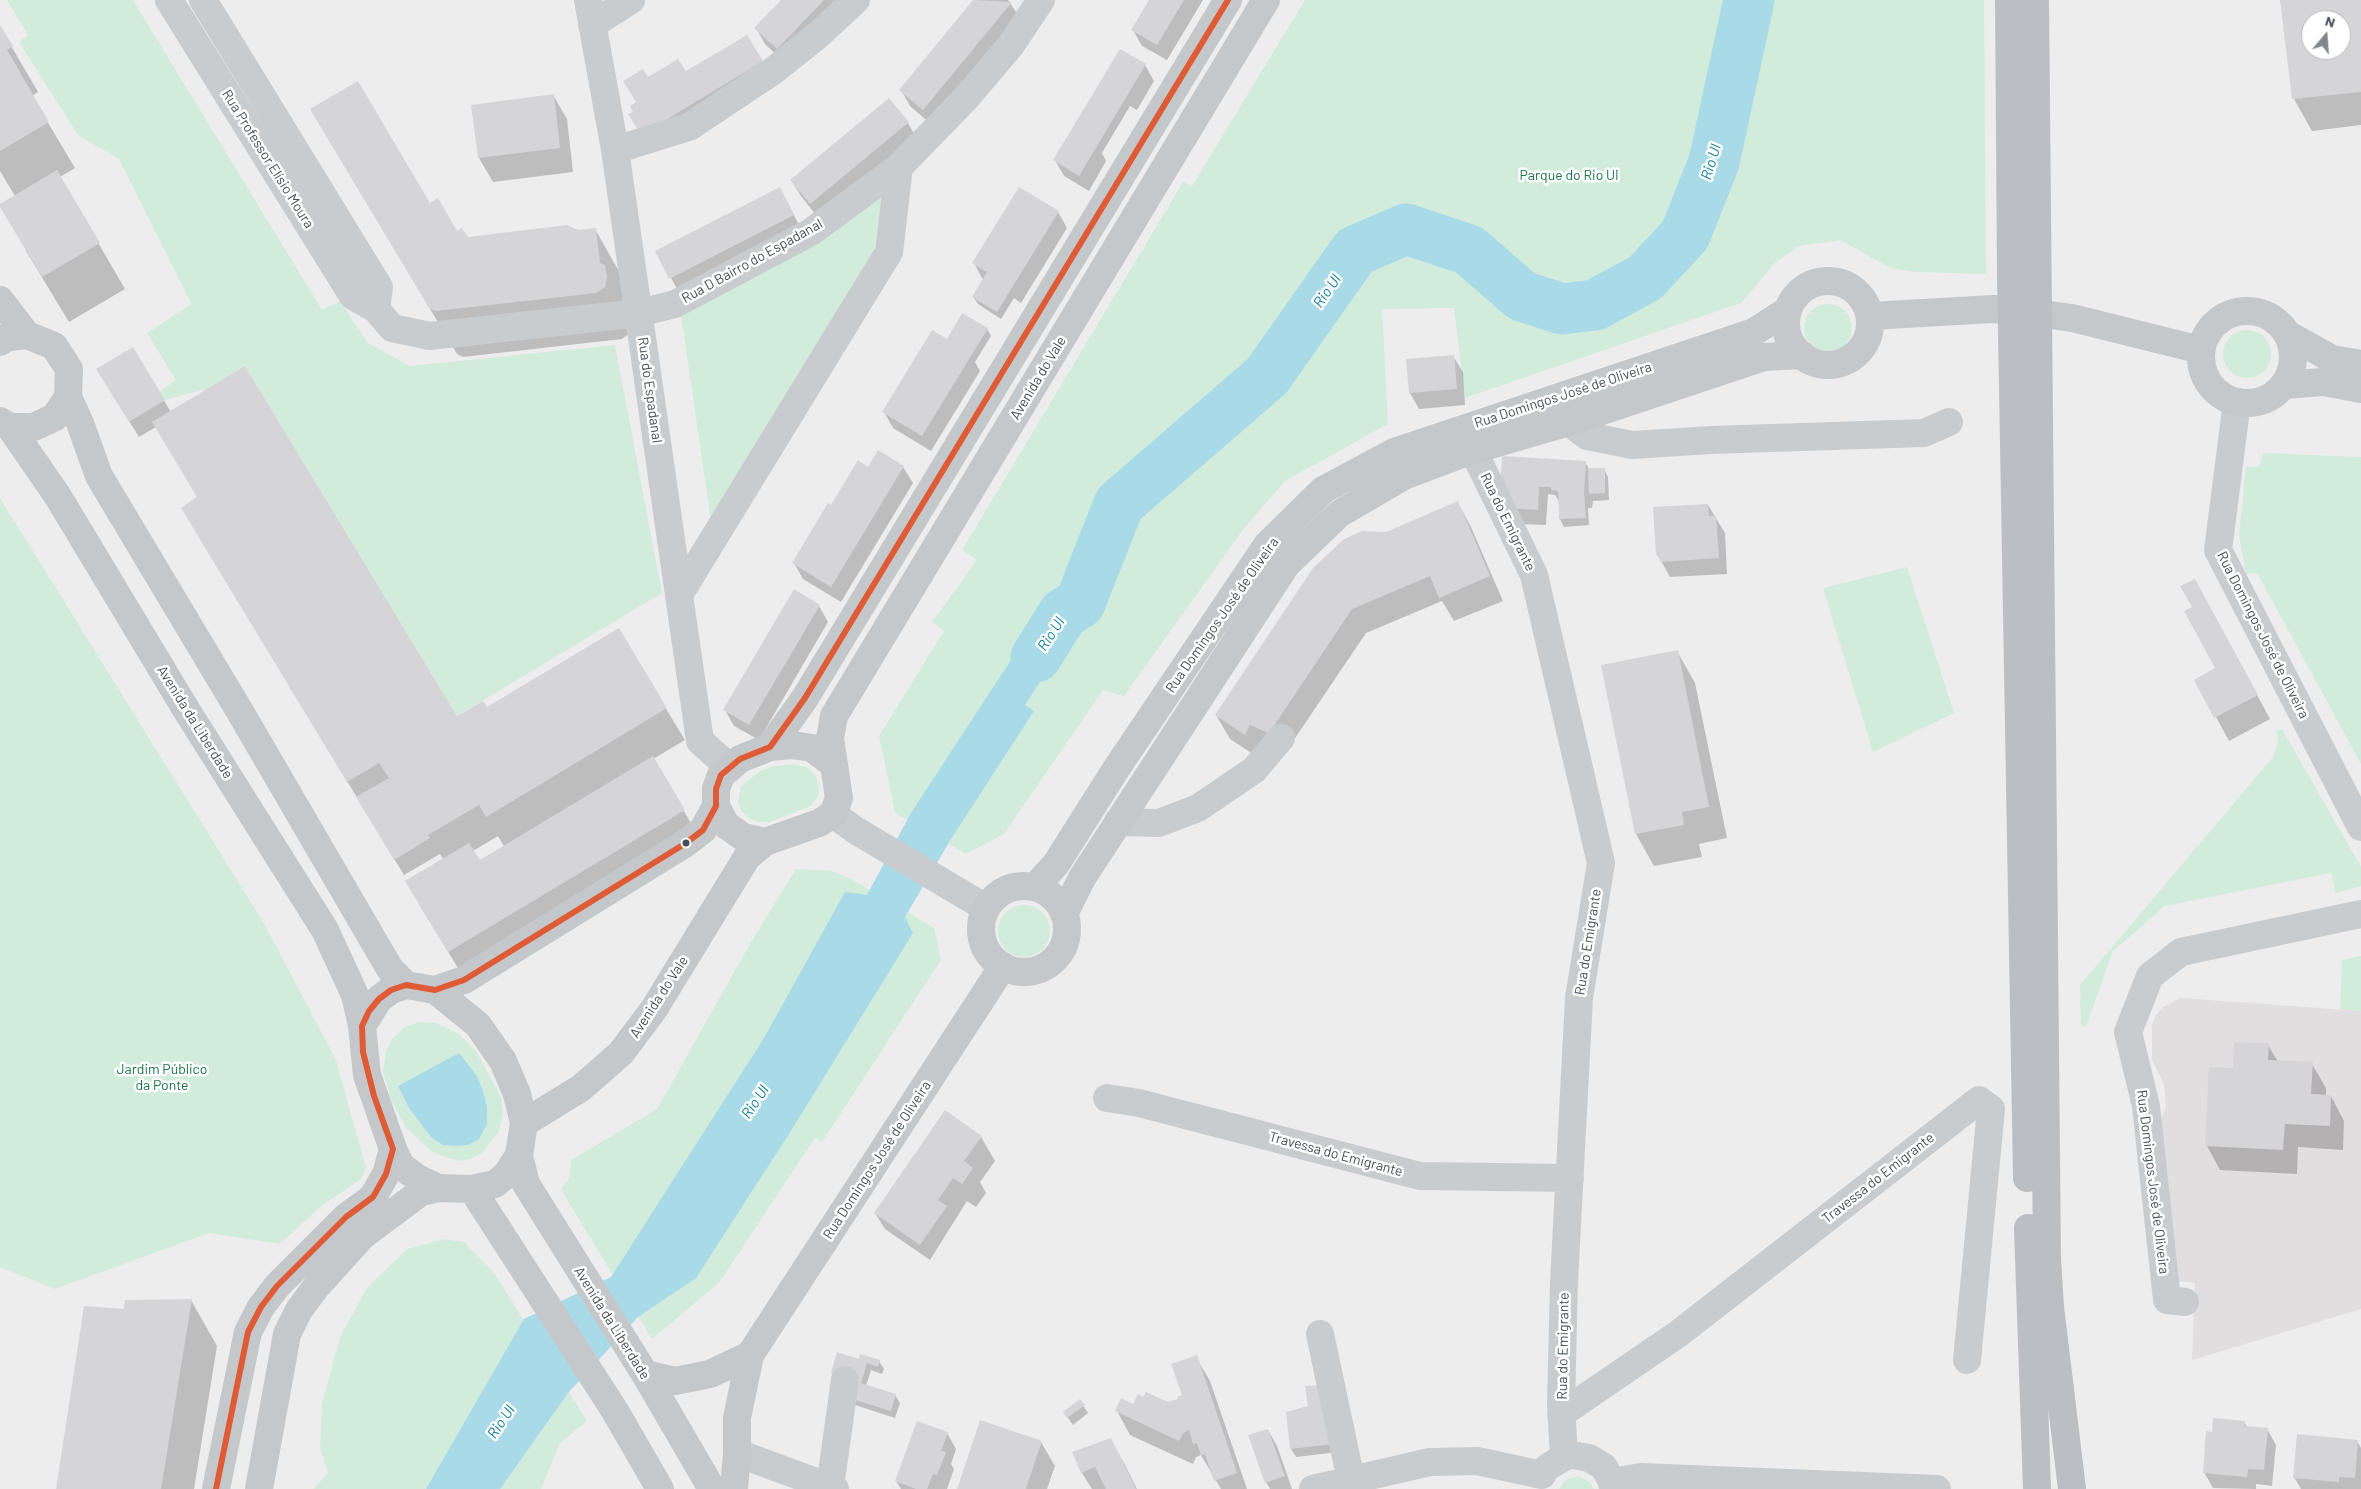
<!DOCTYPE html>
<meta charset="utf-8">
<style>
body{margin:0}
#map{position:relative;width:2361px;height:1489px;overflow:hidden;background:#eeeded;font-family:Barlow,sans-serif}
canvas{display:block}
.north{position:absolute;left:2301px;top:10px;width:50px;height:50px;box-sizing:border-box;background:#fff;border:1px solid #b5b9bc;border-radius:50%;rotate:18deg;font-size:14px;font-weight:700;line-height:20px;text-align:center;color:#464f58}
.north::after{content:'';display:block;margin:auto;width:18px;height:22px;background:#81868c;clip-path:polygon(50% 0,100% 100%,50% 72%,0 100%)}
</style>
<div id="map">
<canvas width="2361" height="1489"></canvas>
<div class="north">N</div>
</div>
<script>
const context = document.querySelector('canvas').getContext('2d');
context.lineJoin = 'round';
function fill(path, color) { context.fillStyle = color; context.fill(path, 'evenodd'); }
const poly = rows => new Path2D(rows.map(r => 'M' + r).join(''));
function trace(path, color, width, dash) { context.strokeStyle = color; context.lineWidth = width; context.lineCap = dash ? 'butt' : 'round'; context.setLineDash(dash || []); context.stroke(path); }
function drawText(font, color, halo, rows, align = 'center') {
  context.font = font + ' Barlow,sans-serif'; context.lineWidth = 5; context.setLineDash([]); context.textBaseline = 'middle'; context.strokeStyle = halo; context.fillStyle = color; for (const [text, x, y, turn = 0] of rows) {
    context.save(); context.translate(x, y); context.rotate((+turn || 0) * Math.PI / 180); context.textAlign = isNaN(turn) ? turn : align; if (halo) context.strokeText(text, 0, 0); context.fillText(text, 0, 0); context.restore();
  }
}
const education = poly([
 [2181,998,2361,1011,2361,1309,2192,1360,2195,1283,2174,1281,2158,1126,2166,1107,2164,1084,2152,1060,2152,1025,2156,1015,2163,1007]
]);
const green = poly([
 [7,0,133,0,322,310,340,301,368,343,410,366,615,345,662,593,457,716,245,366,207,389,165,400,160,391,176,380,147,333,191,304,119,159,78,135,19,42,28,35],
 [1305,0,1984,0,1986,274,1916,272,1890,268,1840,240,1800,246,1776,262,1741,303,1465,398,1454,308,1382,309,1388,424,1285,481,1245,527,1124,696,1103,690,1004,834,966,854,895,813,879,736,944,631,932,622,977,560,962,550,1183,182,1192,186],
 [883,193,874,250,711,522,681,315],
 '1804 328a24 24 0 1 1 48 0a24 24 0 1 1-48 0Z',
 '2223 354a24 24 0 1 1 48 0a24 24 0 1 1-48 0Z',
 [2263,453,2361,457,2361,764,2257,573,2246,574,2239,535,2246,467,2259,467],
 [0,498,265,925,336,1060,366,1168,361,1179,320,1207,280,1244,209,1233,55,1289,0,1267],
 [1907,567,1954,713,1873,752,1823,588],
 [2282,729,2361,867,2361,886,2336,893,2331,873,2165,906,2113,951,2086,1026,2081,1026,2080,985,2273,757,2278,742,2277,731],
 [795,764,808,768,816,776,819,787,818,796,811,806,770,822,759,822,750,819,742,812,738,803,741,786,760,771,774,766],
 [796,869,832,871,853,880,934,928,941,960,822,1142,815,1138,719,1283,652,1339,561,1190,570,1177,571,1160,657,1109,751,942],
 '998 931a26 26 0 1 1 52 0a26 26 0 1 1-52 0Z',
 [2361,956,2361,1011,2340,1009,2342,960],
 [419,1022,436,1023,459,1034,476,1051,501,1097,503,1115,499,1131,483,1152,470,1159,460,1161,444,1157,431,1151,406,1128,391,1100,383,1071,386,1051,391,1040,405,1027],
 [444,1239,464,1242,494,1273,587,1421,560,1443,541,1489,314,1489,328,1472,320,1448,322,1404,340,1337,367,1288,407,1249],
 [1578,1476,1590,1482,1594,1489,1559,1489,1565,1480]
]);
const water = poly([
 [1058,588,1088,608,1025,705,1034,711,951,839,905,917,913,933,789,1134,696,1278,638,1317,568,1393,500,1489,426,1489,524,1319,611,1277,764,1038,845,892,867,895,911,813],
 [459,1053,477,1076,483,1091,487,1107,487,1124,479,1139,468,1145,456,1146,443,1145,431,1137,409,1108,398,1086]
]);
const shadow = poly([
 [783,0,836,0,810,26,786,64,765,44,756,28],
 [975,0,1008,0,1020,18,932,125,910,106,901,90],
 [1150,0,1203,0,1167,60,1142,46,1133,30],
 [2282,0,2361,0,2361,125,2312,131,2294,99],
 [2311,20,2341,20,2341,50,2311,50],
 [0,27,38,92,32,96,75,168,60,177,125,289,69,322,26,251,15,196,0,171],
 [762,61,771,77,651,150,635,112,647,79],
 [1145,65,1154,81,1137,110,1130,106,1102,153,1106,161,1089,191,1064,176,1055,160],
 [553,95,567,119,573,172,493,182,479,158],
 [311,110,457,233,467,238,595,229,621,275,630,333,622,339,463,357,457,354],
 [908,123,917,139,819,219,801,196,791,180],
 [789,205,802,231,680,294,671,278],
 [1058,212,1067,228,1021,303,1014,298,1001,319,978,304,973,297,983,280,974,263],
 [987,329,991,336,975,362,980,371,931,451,893,428,884,412,947,340],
 [133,349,171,412,457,718,486,709,618,630,685,740,653,759,698,835,463,976,420,906,444,860,440,854,404,875,196,532,199,498,156,427,139,437,107,385],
 [498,836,504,846,479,862,473,851],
 [1453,356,1463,372,1465,405,1419,409,1410,393,1408,360],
 [878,452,903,467,913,483,841,602,803,579,794,563,831,507,868,468],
 [1585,462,1589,469,1604,469,1608,477,1609,500,1593,501,1592,508,1588,508,1589,525,1564,527,1560,519,1560,503,1555,495,1548,494,1546,525,1519,524,1501,489],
 [1458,503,1471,527,1503,601,1454,621,1442,601,1366,633,1283,756,1259,758,1230,739,1216,715,1386,533],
 [1708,505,1725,533,1727,574,1670,577,1657,554],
 [2208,604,2270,719,2229,741,2216,717,2217,669],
 [819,606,828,622,759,740,734,726,725,710],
 [1677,651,1695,683,1727,838,1699,844,1702,857,1654,866,1636,834,1602,666],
 [2268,1045,2278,1062,2312,1064,2326,1088,2326,1096,2331,1096,2344,1121,2343,1150,2298,1147,2297,1174,2220,1170,2207,1146,2211,1068,2234,1070],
 [981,1137,995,1161,980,1182,986,1193,976,1207,967,1201,930,1260,885,1229,875,1213],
 [191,1300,217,1346,194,1489,58,1489,125,1310],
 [1196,1357,1210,1381,1247,1489,1221,1489,1201,1455,1196,1457,1193,1464,1130,1435,1117,1411,1134,1406,1144,1398,1168,1404,1179,1400,1184,1396],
 [860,1360,879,1361,884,1369,882,1374,871,1370,866,1386,895,1395,900,1403,895,1418,852,1404,837,1381,832,1373],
 [1080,1401,1088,1413,1073,1425,1064,1412],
 [1309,1407,1338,1452,1296,1457,1291,1449,1287,1413],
 [2244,1422,2247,1427,2267,1429,2276,1445,2272,1486,2256,1484,2256,1489,2213,1488,2204,1472,2213,1434],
 [1268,1430,1277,1446,1292,1489,1270,1489,1266,1482],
 [947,1433,956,1449,951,1464,954,1469,947,1489,901,1489,896,1481],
 [1110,1439,1124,1463,1137,1489,1092,1489,1082,1473,1074,1453],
 [2357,1441,2361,1448,2361,1489,2301,1489,2294,1477],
 [1041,1442,1055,1466,1047,1489,958,1489]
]);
const river = poly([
 [1036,657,1063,614,1080,603,1119,504,1267,376,1355,251,1406,229,1469,250,1522,296,1562,309,1595,305,1645,278,1685,235,1714,162,1749,0]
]);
const building = poly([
 [781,0,824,0,777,49,754,28],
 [973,0,1012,2,923,110,899,90],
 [1149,0,1184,0,1157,45,1131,30],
 [2280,0,2361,0,2361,92,2292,99],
 [2311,20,2341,20,2341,50,2311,50],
 [0,25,13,46,7,50,49,122,0,151],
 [747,35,763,61,641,135,628,114,633,112,630,106,636,102,623,81,643,69,648,77,678,59,686,71],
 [1120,49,1146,64,1079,176,1053,160],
 [358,81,430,203,438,198,457,231,462,228,468,237,567,225,578,230,596,228,600,263,605,265,607,277,605,287,596,293,436,311,430,309,310,109],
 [554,94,560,148,478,158,471,105],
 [889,98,909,122,810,204,790,180],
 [57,170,100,243,42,277,0,207,0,204],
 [780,187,794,215,669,279,655,251],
 [1019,187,1059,211,997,312,972,297,987,272,972,263],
 [962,313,988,328,922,436,882,412,932,330,947,339],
 [133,347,165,400,129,422,96,369],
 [1454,355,1457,389,1409,393,1406,359],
 [245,366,457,716,483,701,487,707,619,628,667,708,486,817,479,805,428,835,430,838,394,860,356,797,389,778,379,763,347,782,181,508,197,497,152,422],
 [878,450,904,466,831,587,792,563,828,503,831,505,858,460,868,467],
 [1502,456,1586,461,1584,493,1586,518,1559,519,1558,491,1551,490,1551,487,1539,487,1538,510,1508,508,1500,489],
 [1588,468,1605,468,1605,493,1589,494],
 [1458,501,1490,576,1439,598,1430,576,1352,609,1269,733,1250,725,1245,735,1215,715,1313,568,1344,539,1362,531,1386,532],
 [1708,504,1709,516,1716,516,1719,558,1660,562,1659,555,1656,555,1653,507],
 [2195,579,2258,695,2214,718,2194,680,2215,668,2184,611,2192,607,2180,586],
 [794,589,820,605,749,725,723,710],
 [1678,650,1709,807,1682,812,1684,825,1635,834,1601,665],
 [653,756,685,810,448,952,405,881,469,843,480,860],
 [2234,1042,2269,1043,2268,1060,2313,1062,2311,1094,2331,1095,2330,1126,2285,1124,2283,1150,2205,1146,2209,1067,2233,1068],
 [945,1110,982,1136,964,1161,973,1168,962,1184,953,1178,938,1200,947,1206,920,1245,874,1213],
 [192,1299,161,1489,56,1489,84,1306,124,1309,125,1300],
 [837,1352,859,1359,860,1354,880,1360,878,1367,867,1363,861,1383,896,1394,891,1411,846,1397,847,1379,831,1373],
 [1197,1355,1237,1473,1214,1481,1205,1454,1201,1455,1197,1443,1193,1444,1189,1430,1183,1433,1179,1441,1115,1411,1121,1398,1133,1404,1138,1394,1143,1397,1146,1392,1168,1402,1178,1399,1177,1397,1182,1395,1171,1364],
 [1321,1385,1334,1444,1290,1449,1286,1412,1308,1406,1305,1386],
 [1080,1399,1085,1405,1067,1418,1063,1412],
 [2213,1418,2245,1421,2244,1426,2268,1428,2264,1470,2248,1469,2247,1477,2203,1473,2206,1431,2212,1432],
 [980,1420,1042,1441,1026,1489,957,1489],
 [917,1421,948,1432,941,1451,946,1452,937,1475,933,1474,927,1489,916,1489,895,1481],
 [1268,1429,1285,1476,1265,1483,1248,1435],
 [2297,1434,2358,1440,2355,1478,2339,1477,2339,1482,2293,1478],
 [1111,1438,1136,1489,1106,1489,1095,1467,1081,1473,1072,1452]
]);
const minor = poly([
 [169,0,353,296,376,309,392,328,430,336,639,313,675,304,811,232,899,167,967,97,1011,45,1041,0],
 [203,0,379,287,376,309],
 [588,0,615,150,700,741,730,768],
 [592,25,631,0],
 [615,150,689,127,773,71,817,36,856,0],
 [2237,402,2218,550,2361,827],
 [1569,422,1587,436,1632,445,1711,440,1924,433,1949,422],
 [1473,450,1534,575,1601,863,1579,998,1564,1282,1561,1404,1564,1457],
 [679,595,889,252,899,167],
 [833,814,855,830,986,908],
 [1118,822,1159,823,1198,808,1254,770,1281,738],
 [1107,1098,1139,1103,1420,1176,1570,1178],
 [2185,1302,2167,1300,2146,1106,2128,1032,2150,976,2181,952,2361,914],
 [1320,1334,1351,1480],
 [1561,1414,1678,1334,1979,1100,1991,1109,1967,1360],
 [737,1453,835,1489],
 [1548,1467,1564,1457,1572,1455,1589,1458,1604,1467,1612,1482,1613,1489],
 [1612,1482,1641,1477,1937,1489],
 [830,1487,845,1380],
 [1313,1489,1430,1462,1477,1461,1542,1475]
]);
const major = poly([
 '1786 323a42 42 0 1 1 84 0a42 42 0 1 1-84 0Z',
 [0,300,27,335,54,346,69,369,68,397,80,423,99,476,239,710,390,969,406,985],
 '2201 357a46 46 0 1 1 92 0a46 46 0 1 1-92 0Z',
 [1870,316,1993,309,2028,312,2072,318,2201,350],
 [2287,334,2332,359,2361,364],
 [0,342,5,338,27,335],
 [2284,385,2323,382,2361,389],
 [0,421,10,427,57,495,187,711,325,930,355,995,362,1026,367,1075,393,1149,401,1166,419,1179,438,1188,472,1189,495,1184,507,1174,519,1155],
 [10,427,34,427,55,417,68,397],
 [770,747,805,698,1228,0],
 [832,763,812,748,792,745,770,747,740,759,721,775,716,789,716,806,726,825,743,837,765,842,819,823,833,814,839,798,830,738,834,716,1266,0],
 '981 929a43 43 0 1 1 86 0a43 43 0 1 1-86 0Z',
 [1035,887,1056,864,1116,769,1267,545,1323,490,1394,452,1754,332,1788,310],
 [1064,914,1082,878,1286,565,1339,514,1404,476,1473,450,1569,422,1764,357,1802,355],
 [435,990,464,980,686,843,703,830,716,806],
 [362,1026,379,999,391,990,406,985,435,990,478,1025,503,1061,517,1094,524,1123,519,1155,526,1184,645,1374,712,1489],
 [524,1123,581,1088,621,1053,654,1009,747,857,765,842],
 [472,1189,615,1411,660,1489],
 [645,1374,675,1381,710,1374,750,1355],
 [216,1489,248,1332,261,1307,277,1286,346,1217,373,1197,386,1174,393,1149],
 [259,1489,287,1334,299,1310,316,1287,362,1236,421,1192,438,1188],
 [734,1489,737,1453,737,1418,750,1355,1003,966]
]);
const highway = poly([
 [2009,0,2011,276,2027,1178],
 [2035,0,2047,1258,2050,1307,2072,1489],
 [2028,1228,2037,1489]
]);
const bus1 = poly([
 [216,1489,248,1332,261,1307,277,1286,346,1217,373,1197,386,1174,393,1149,374,1096,363,1052,362,1026,369,1011,379,999,391,990,406,985,435,990,464,980,686,843,703,830,716,806,716,789,721,775,740,759,770,747,805,698,1228,0]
]);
const markers = [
 [686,843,4.5,"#464f58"]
];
const streetNames = [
 ["Rua Professor Elísio Moura",268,159,58],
 ["Rua D Bairro do Espadanal",752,261,-29],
 ["Avenida do Vale",1038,378,-59],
 ["Rua do Espadanal",650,390,82],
 ["Rua Domingos José de Oliveira",1563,395,-18],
 ["Rua do Emigrante",1508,522,64],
 ["Rua Domingos José de Oliveira",1222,615,-55],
 ["Rua Domingos José de Oliveira",2263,635,63],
 ["Avenida da Liberdade",195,722,58],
 ["Rua do Emigrante",1588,942,-81],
 ["Avenida do Vale",659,997,-57],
 ["Travessa do Emigrante",1336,1154,15],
 ["Rua Domingos José de Oliveira",877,1160,-57],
 ["Travessa do Emigrante",1878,1178,-38],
 ["Rua Domingos José de Oliveira",2153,1182,83],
 ["Avenida da Liberdade",612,1323,58],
 ["Rua do Emigrante",1563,1346,-89]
];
const parkNames = [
 ["Parque do Rio Ul",1569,175],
 ["Jardim Público",162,1069],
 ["da Ponte",162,1085]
];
const waterNames = [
 ["Rio Ul",1711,162,-73],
 ["Rio Ul",1327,291,-55],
 ["Rio Ul",1051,634,-57],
 ["Rio Ul",755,1102,-56],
 ["Rio Ul",501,1422,-56]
];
fill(education, '#e0dede');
fill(green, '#d2ecdc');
fill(water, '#a9dae8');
fill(shadow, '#0003');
trace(river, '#a9dae8', 51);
fill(building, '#d5d5d7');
trace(minor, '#c9ccce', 28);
trace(major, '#c5c8cb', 28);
trace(highway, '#bbbfc3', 28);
trace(bus1, '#df5b35', 6);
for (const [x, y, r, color] of markers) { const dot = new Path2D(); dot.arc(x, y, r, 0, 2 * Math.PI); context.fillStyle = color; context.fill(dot); trace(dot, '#fff', 2); }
drawText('14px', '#464f58', '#fff', streetNames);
drawText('14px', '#1b7549', '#fff', parkNames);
drawText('italic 15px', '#14809d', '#fff', waterNames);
</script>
